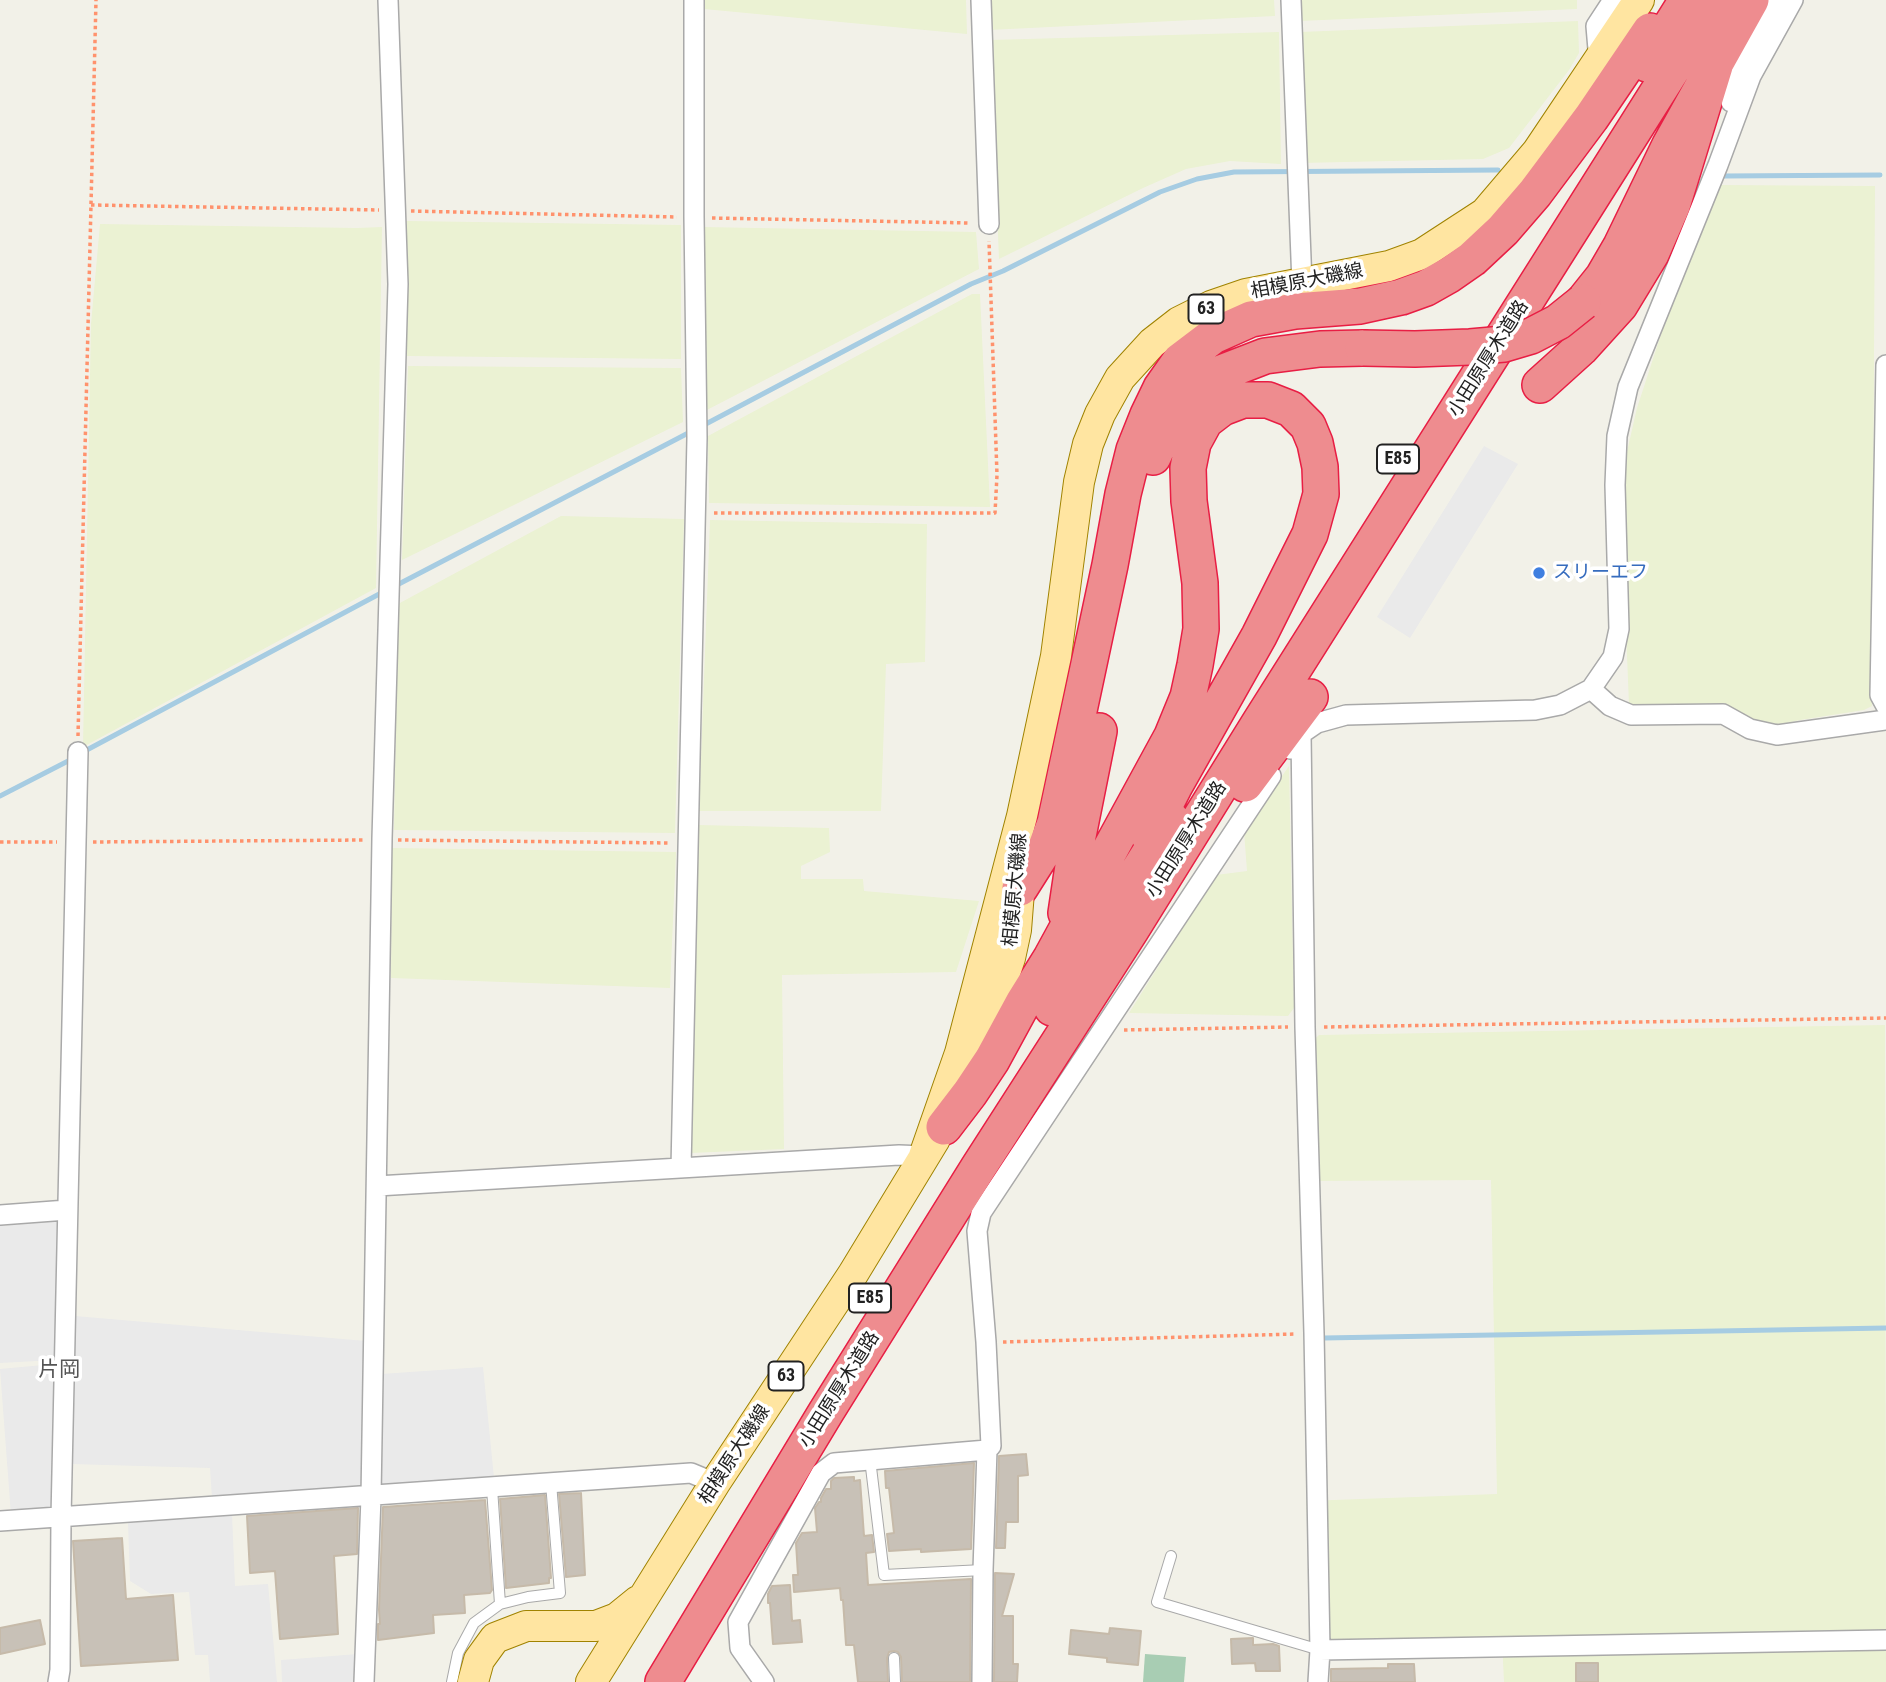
<!DOCTYPE html>
<meta charset="utf-8">
<style>
body{margin:0}
canvas{display:block;background:#f2f1e8}
</style>
<canvas width="1886" height="1682"></canvas>
<script>
const context = document.querySelector('canvas').getContext('2d');
context.lineJoin = 'round';
function fill(path, color) { context.fillStyle = color; context.fill(path, 'evenodd'); }
const poly = rows => new Path2D(rows.map(r => 'M' + r).join(''));
function trace(path, color, width, dash) { context.strokeStyle = color; context.lineWidth = width; context.lineCap = dash ? 'butt' : 'round'; context.setLineDash(dash || []); context.stroke(path); }
function drawText(font, color, halo, rows, align = 'center') {
  context.font = font + ' "Roboto Condensed","Noto Sans JP",sans-serif'; context.lineWidth = 7; context.setLineDash([]); context.textBaseline = 'middle'; context.strokeStyle = halo; context.fillStyle = color; for (const [text, x, y, turn = 0] of rows) {
    context.save(); context.translate(x, y); context.rotate((+turn || 0) * Math.PI / 180); context.textAlign = isNaN(turn) ? turn : align; if (halo) context.strokeText(text, 0, 0); context.fillText(text, 0, 0); context.restore();
  }
}
const farmland = poly([
 [704,0,966,0,967,34,704,9],
 [987,0,1274,0,1275,16,989,30],
 [1299,0,1577,0,1577,9,1300,21],
 [1578,21,1579,53,1569,70,1509,148,1483,159,1300,163,1300,32],
 [1279,32,1281,164,1230,161,1186,169,1143,188,999,259,990,40],
 [1719,185,1875,186,1872,706,1864,710,1800,720,1774,726,1629,705,1620,482,1637,408,1664,325],
 [407,221,681,225,681,359,407,356],
 [100,224,357,228,382,227,376,588,83,747,91,324],
 [703,227,976,232,979,269,703,412],
 [972,294,980,294,990,507,709,503,708,436],
 [408,366,681,368,683,422,402,560],
 [561,516,684,519,675,833,394,830,398,604],
 [710,520,927,524,925,662,886,664,881,811,699,811],
 [1289,766,1294,1008,1288,1016,1129,1013,1216,875,1247,871,1244,831],
 [698,825,829,828,830,852,801,866,801,879,863,879,864,891,979,901,956,972,782,975,784,1149,690,1153],
 [392,848,676,852,670,988,391,978],
 [1885,1025,1886,1682,1504,1682,1502,1640,1314,1639,1306,1501,1497,1494,1491,1180,1314,1181,1308,1045,1319,1035]
]);
const cemetery = poly([
 [1145,1654,1186,1657,1184,1682,1143,1682]
]);
const parking = poly([
 [1484,446,1518,464,1410,638,1377,617],
 [58,1221,55,1360,0,1363,0,1226],
 [75,1316,366,1341,364,1491,212,1498,210,1468,71,1464],
 [55,1364,52,1513,11,1515,0,1369],
 [483,1367,494,1478,377,1488,381,1374],
 [232,1514,235,1586,268,1584,277,1682,210,1682,208,1655,195,1655,189,1592,151,1594,130,1581,128,1522],
 [358,1654,357,1682,282,1682,281,1660]
]);
const stream = poly([
 [1724,176,1880,175],
 [702,426,971,284,1003,271,1160,192,1197,179,1234,172,1498,170],
 [395,586,694,430],
 [83,752,383,592],
 [0,796,72,759],
 [1324,1338,1886,1328]
]);
const building = poly([
 [1026,1454,1028,1475,1018,1476,1018,1522,1006,1522,1005,1548,996,1548,999,1456,1026,1454],
 [974,1463,971,1549,921,1552,921,1549,889,1551,887,1534,894,1533,889,1488,886,1488,885,1471,974,1463],
 [854,1477,854,1481,860,1480,864,1536,872,1535,874,1552,866,1553,868,1585,971,1579,970,1682,902,1682,901,1657,898,1652,894,1651,889,1652,887,1658,888,1682,858,1682,854,1645,846,1645,843,1600,841,1600,840,1588,794,1592,793,1575,798,1575,796,1543,802,1533,817,1532,815,1508,819,1502,821,1502,821,1498,826,1489,831,1489,831,1481,834,1478,854,1477],
 [581,1493,585,1575,566,1577,559,1494,581,1493],
 [545,1495,551,1578,549,1578,549,1583,506,1588,500,1499,545,1495],
 [485,1500,492,1590,490,1593,464,1595,465,1613,433,1615,434,1633,378,1640,378,1624,380,1624,379,1610,383,1507,485,1500],
 [358,1508,357,1554,334,1556,338,1634,280,1639,275,1571,250,1573,247,1516,358,1508],
 [122,1538,126,1599,173,1595,178,1660,81,1666,73,1541,122,1538],
 [995,1573,1014,1574,1002,1616,1013,1616,1013,1664,1018,1664,1017,1682,994,1682,995,1573],
 [790,1585,792,1621,800,1620,802,1642,773,1644,770,1603,768,1603,768,1594,772,1586,790,1585],
 [40,1620,45,1644,0,1654,0,1628,40,1620],
 [1110,1628,1141,1631,1138,1665,1107,1662,1107,1658,1069,1654,1071,1630,1109,1634,1110,1628],
 [1253,1638,1253,1645,1273,1644,1279,1646,1280,1671,1256,1671,1255,1663,1232,1664,1231,1639,1253,1638],
 [1576,1663,1598,1663,1598,1682,1576,1682,1576,1663],
 [1388,1664,1414,1664,1415,1682,1331,1682,1331,1669,1388,1668,1388,1664]
]);
const path = poly([
 [91,205,379,210],
 [411,211,677,217],
 [712,218,970,223],
 [714,513,995,513,997,475,989,241],
 [78,736,96,0],
 [398,840,670,843],
 [0,842,57,842],
 [93,842,365,840],
 [1324,1027,1886,1018],
 [1124,1030,1288,1027],
 [1003,1342,1296,1334]
]);
const lane = poly([
 [870,1459,884,1575,983,1570],
 [492,1488,500,1604],
 [1171,1556,1157,1602,1320,1650],
 [894,1658,895,1682],
 [452,1682,458,1653,474,1623,500,1604,528,1597,560,1593,551,1483]
]);
const street = poly([
 [981,0,989,224],
 [1291,0,1302,284],
 [1599,61,1596,26,1613,0],
 [1731,102,1738,68,1773,0],
 [1886,365,1880,695,1886,706],
 [1591,689,1610,706,1631,715,1723,714,1750,729,1777,735,1886,720],
 [1301,734,1305,1027,1314,1333,1320,1650,1318,1682],
 [1290,749,1301,734,1317,723,1346,715,1535,710,1560,705,1591,689,1613,657,1619,629,1615,485,1617,436,1628,387,1718,165,1751,76,1793,0],
 [681,1168,697,438,694,217,694,0],
 [377,1186,899,1155,924,1156],
 [0,1215,67,1210],
 [0,1521,691,1473,715,1483],
 [1320,1650,1886,1640],
 [58,1682,60,1670,61,1517,78,752],
 [364,1682,371,1497,382,839,398,284,388,0],
 [764,1682,740,1648,738,1622,821,1473,834,1463,987,1450],
 [982,1682,983,1570,987,1450,991,1446,986,1342,977,1231,981,1213,1271,776]
]);
const primary = poly([
 [978,1054,1010,958,1016,930,1020,879],
 [924,1156,960,1053,1022,816,1056,656,1079,482,1088,444,1100,414,1120,378,1152,343,1179,322,1211,306,1246,294,1389,266,1422,254,1485,213,1537,152,1639,0],
 [473,1682,479,1660,495,1638,526,1626,596,1626,617,1618,638,1601],
 [591,1682,715,1483,853,1274,935,1139]
]);
const highway = poly([
 [1647,64,1687,0],
 [1583,302,1603,277,1621,246,1670,145,1751,0],
 [1540,385,1581,348,1620,305,1651,254,1672,206,1715,66],
 [1153,457,1169,422,1190,397,1221,373,1265,356,1320,349,1363,348],
 [1245,784,1310,697],
 [1020,888,1046,847,1055,823,1110,565,1123,494,1134,450,1148,415,1161,388,1180,361,1213,336,1251,319,1295,311,1360,306,1401,297,1426,288,1449,275,1472,259,1503,230,1535,193,1591,118,1650,31],
 [1066,913,1076,846,1099,731],
 [1052,1008,1171,819],
 [944,1127,970,1093,992,1060,1023,1003,1051,958,1172,736,1188,697,1195,665,1201,629,1200,583,1189,501,1188,468,1193,443,1205,421,1222,408,1243,400,1268,400,1291,409,1308,426,1315,443,1320,467,1321,494,1310,534,1259,636,1174,787,1149,836],
 [663,1682,826,1412,978,1168,1131,930,1260,722,1716,0]
]);
const highwayBridge = poly([
 [1363,348,1415,349,1470,347,1504,344,1531,336,1558,322,1583,302]
]);
const markers = [
 [1539,573,7,"#3f7fe0"]
];
const shields = [
 [1206,309,35],
 [1398,459,42],
 [870,1298,42],
 [786,1376,35]
];
const shieldNames = [
 ["63",1206,309],
 ["E85",1398,459],
 ["E85",870,1298],
 ["63",786,1376]
];
const streetNames = [
 ["相模原大磯線",1307,282,-11],
 ["小田原厚木道路",1489,359,-58],
 ["小田原厚木道路",1187,840,-58],
 ["相模原大磯線",1016,890,-85],
 ["小田原厚木道路",840,1390,-58],
 ["相模原大磯線",735,1455,-57]
];
const shopNames = [
 ["スリーエフ",1553,573]
];
const neighbourhoodNames = [
 ["片岡",59,1371]
];
fill(farmland, '#ebf2d3');
fill(cemetery, '#a8cdb3');
fill(parking, '#eaeaea');
trace(stream, '#a6cce2', 5);
fill(building, '#c8c1b7');
trace(building, '#c6baa9', 2);
trace(lane, '#a9a9a9', 12);
trace(street, '#a9a9a9', 22);
trace(primary, '#a08300', 32);
trace(highway, '#e81e44', 38);
trace(path, '#ff926d', 3.5, [3.5, 3.5]);
trace(lane, '#fff', 10);
trace(street, '#fff', 19);
trace(primary, '#ffe5a1', 30);
trace(highway, '#ee8c8f', 35);
trace(highwayBridge, '#e81e44', 38, []);
trace(highwayBridge, '#ee8c8f', 35);
for (const [x, y, r, color] of markers) { const dot = new Path2D(); dot.arc(x, y, r, 0, 2 * Math.PI); context.fillStyle = color; context.fill(dot); trace(dot, '#fff', 2.5); }
for (const [x, y, w] of shields) { const box = new Path2D(); box.roundRect(x - w / 2, y - 14.5, w, 29, 5); context.fillStyle = '#fff'; context.fill(box); trace(box, '#222', 2); }
drawText('bold 18px', '#222', null, shieldNames);
drawText('19px', '#222', '#fff', streetNames);
drawText('19px', '#366cbe', '#fff', shopNames, 'left');
drawText('21px', '#555', '#fff', neighbourhoodNames);
</script>
